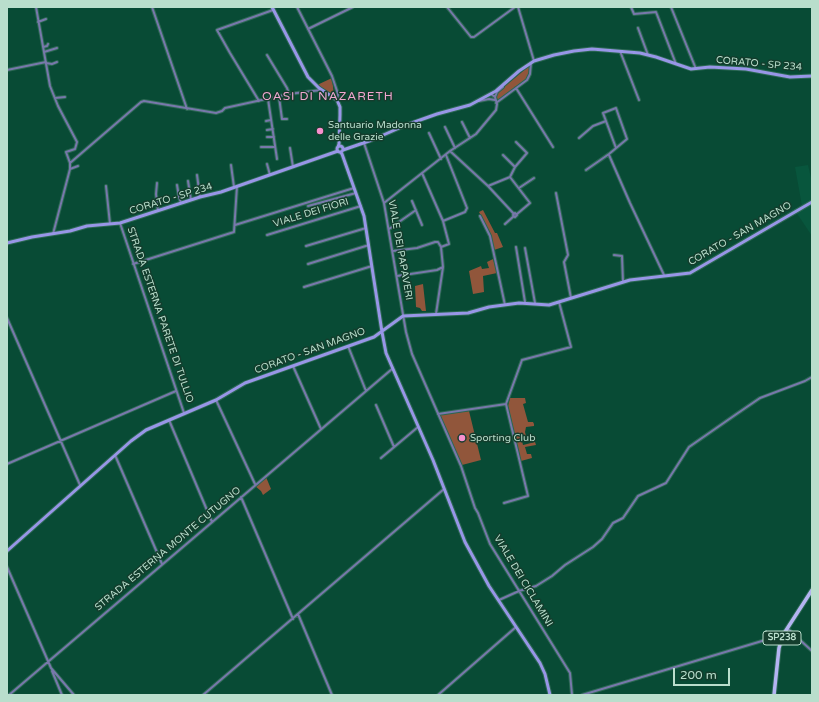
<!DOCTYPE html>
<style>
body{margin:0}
#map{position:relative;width:819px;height:702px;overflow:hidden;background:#084b35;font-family:"Varela Round",sans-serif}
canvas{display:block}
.frame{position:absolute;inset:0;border:8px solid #b9decc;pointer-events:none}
.scale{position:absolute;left:673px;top:668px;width:57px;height:18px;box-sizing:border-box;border:2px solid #b9decc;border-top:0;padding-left:5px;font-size:12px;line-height:14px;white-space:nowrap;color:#b9decc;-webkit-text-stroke:3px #143d2d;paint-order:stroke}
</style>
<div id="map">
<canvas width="819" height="702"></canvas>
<div class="frame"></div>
<div class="scale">200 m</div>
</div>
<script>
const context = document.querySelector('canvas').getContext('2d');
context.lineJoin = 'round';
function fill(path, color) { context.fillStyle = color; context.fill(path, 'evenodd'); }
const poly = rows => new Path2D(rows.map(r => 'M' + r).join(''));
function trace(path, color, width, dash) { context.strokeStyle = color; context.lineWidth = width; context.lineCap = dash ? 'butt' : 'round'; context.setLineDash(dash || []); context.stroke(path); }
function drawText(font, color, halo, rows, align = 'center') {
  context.font = font + ' "Varela Round",sans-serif'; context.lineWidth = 3; context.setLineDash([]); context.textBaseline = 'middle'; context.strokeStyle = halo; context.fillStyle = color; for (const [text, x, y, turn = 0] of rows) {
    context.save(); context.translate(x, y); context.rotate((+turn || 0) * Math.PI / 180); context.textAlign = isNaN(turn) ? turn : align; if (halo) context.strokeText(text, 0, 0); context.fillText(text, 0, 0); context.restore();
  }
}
const built = poly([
 [808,165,812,182,812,236,794,209,802,206,795,167]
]);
const green = poly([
 [529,66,529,73,526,79,498,100,496,97,497,93],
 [332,78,334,95,317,85],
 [483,210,495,233,497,233,503,247,494,250,491,235,479,212],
 [493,259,497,273,483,276,484,292,473,294,469,271,481,266,482,269,489,268,487,262],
 [423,284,426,311,422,311,420,308,416,307,415,286],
 [510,398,525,398,526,403,523,404,528,422,533,422,534,424,534,426,526,427,525,432,526,436,521,437,523,445,535,442,536,445,525,447,527,454,531,454,532,458,521,461,508,406],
 [469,411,481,460,462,465,440,415],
 [266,477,271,489,263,495,261,491,255,486]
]);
const street = poly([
 [36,7,50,86,58,106,77,142,75,149,66,152,70,163,70,169,53,234],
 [152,7,187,109],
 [297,7,332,76,338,94,337,100],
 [447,7,471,37,474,37,515,7],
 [518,7,534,61],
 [631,7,634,14,656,12,676,64],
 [671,7,696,69],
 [38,22,46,19],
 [638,28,648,55],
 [308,29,353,7],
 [43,47,47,46,48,44],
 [620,51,639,100],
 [44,52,57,48],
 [267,55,287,88,289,94],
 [46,63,52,64,57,62],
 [7,70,46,62],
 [516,88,553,147],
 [279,97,282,119,287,119],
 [495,97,497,92,503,87],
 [55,98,65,97],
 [268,99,277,159],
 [259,101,230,53,217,30,273,10],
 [479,101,489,99,495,100],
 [496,103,527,80,530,74,531,63],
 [266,121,271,120],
 [462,122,470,138],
 [445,127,455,148],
 [267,130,273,129],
 [429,133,441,159],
 [267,137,274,137],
 [579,138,593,126,606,121],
 [364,143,384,203,406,332,412,354,461,466,475,508,478,513,490,544,570,673,572,695],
 [261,147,275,147],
 [290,148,293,167],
 [450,151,488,186,514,214],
 [503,155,515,167],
 [609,155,630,203,664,275],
 [70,163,141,102,144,101,216,113,222,111,225,108,289,94,321,90],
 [267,164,270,175],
 [231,165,234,187],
 [70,169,78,166],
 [586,170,609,154,627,139,616,108,603,113,616,148],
 [197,175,200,197],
 [510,177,530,203,517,214],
 [188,181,191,200],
 [157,183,156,194,158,211],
 [177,185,179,197,181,203],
 [106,186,110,224],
 [488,186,510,177,515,167,527,153,516,142],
 [519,188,534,178],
 [556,193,568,255,564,262,571,298],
 [412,201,422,225],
 [384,203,450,151,476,134,496,110,497,104,495,97,491,94],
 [308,206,356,193],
 [515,213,517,215,515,217,513,215,515,213],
 [480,216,490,236,505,305],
 [443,221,465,212,467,208,446,155],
 [120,223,184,413],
 [505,224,514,216],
 [235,225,354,188],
 [389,229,416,210],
 [267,235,361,206],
 [306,246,366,228],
 [516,247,525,302],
 [525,248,535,303],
 [393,251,417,248,435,242,438,242,441,247,449,244,443,221,422,173],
 [614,255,622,256,623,282],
 [133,264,234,232,237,186],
 [308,264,369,245],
 [397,276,437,270,443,267],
 [304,287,372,266],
 [436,314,443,267,441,247],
 [7,318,80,485],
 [348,346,366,391],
 [293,366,321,429],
 [216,400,255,484],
 [376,405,394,447],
 [438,414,506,404],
 [169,420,212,522],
 [115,455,162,564],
 [381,458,418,427],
 [7,464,176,391],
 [241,497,293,619],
 [504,503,528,496,506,404,522,360,571,347,559,302],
 [7,567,51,668,74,695],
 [499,600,519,591,536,586,552,576,565,565,593,547,602,539,613,523,623,518,638,496,666,483,689,447,738,413,760,398,805,381,812,377],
 [298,614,332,695],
 [787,628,812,651],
 [52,671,62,695],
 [9,695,392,369],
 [203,695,444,489],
 [438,695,516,627],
 [582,695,782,635]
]);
const secondary = poly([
 [272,7,308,77,319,88,337,100,340,107,340,115,339,144,338,147],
 '337 149a3 3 0 1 1 6 0a3 3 0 1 1-6 0Z',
 [343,150,372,140,406,125,437,114,470,105,496,91,519,71,534,61,554,55,574,51,592,49,640,53,656,57,691,69,710,67,746,69,790,77,812,76],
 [340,152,342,154,364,216,382,332,386,353,433,460,465,542,489,586,540,663,545,674,550,695],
 [7,243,32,237,70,231,87,226,120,223,200,197,221,192,338,151],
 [7,551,131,441,146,430,216,400,245,383,374,337,403,316,468,313,489,307,519,303,549,305,630,280,690,273,812,202]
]);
const primary = poly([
 [774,695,779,648,783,635,812,590]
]);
const markers = [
 [320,131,4,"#f790cd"],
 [462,438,4,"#f790cd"]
];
const shields = [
 [782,638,38]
];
const shieldNames = [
 ["SP238",782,638]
];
const streetNames = [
 ["CORATO - SP 234",759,64,5],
 ["CORATO - SP 234",171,199,-17],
 ["VIALE DEI FIORI",311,213,-17],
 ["CORATO - SAN MAGNO",740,234,-30],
 ["VIALE DEI PAPAVERI",400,250,80],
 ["STRADA ESTERNA PARETE DI TULLIO",160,315,71],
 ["CORATO - SAN MAGNO",310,351,-20],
 ["STRADA ESTERNA MONTE CUTUGNO",168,549,-40],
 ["VIALE DEI CICLAMINI",523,581,59]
];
const poiNames = [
 ["Santuario Madonna",328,125],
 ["delle Grazie",328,137],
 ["Sporting Club",470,438]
];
const quarterNames = [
 ["OASI DI NAZARETH",328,97]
];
fill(built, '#08563d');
fill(green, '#91563b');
trace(street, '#2b6853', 4);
trace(secondary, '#2b6853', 5);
trace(primary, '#2b6853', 5.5);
trace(street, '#7878ab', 2);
trace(secondary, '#9896e7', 3);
trace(primary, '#b4b4f2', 3.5);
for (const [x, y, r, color] of markers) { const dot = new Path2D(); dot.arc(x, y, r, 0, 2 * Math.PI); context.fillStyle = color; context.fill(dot); trace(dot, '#143d2d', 1.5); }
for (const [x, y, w] of shields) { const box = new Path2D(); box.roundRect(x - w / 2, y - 7, w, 14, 3); context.fillStyle = '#143d2d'; context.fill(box); trace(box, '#b9decc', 1); }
drawText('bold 9px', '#b9decc', null, shieldNames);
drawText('10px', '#b9decc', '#143d2d', streetNames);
drawText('10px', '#b9decc', '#143d2d', poiNames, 'left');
context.letterSpacing = '1px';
drawText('12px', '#efa7d0', '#143d2d', quarterNames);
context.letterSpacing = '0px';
</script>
